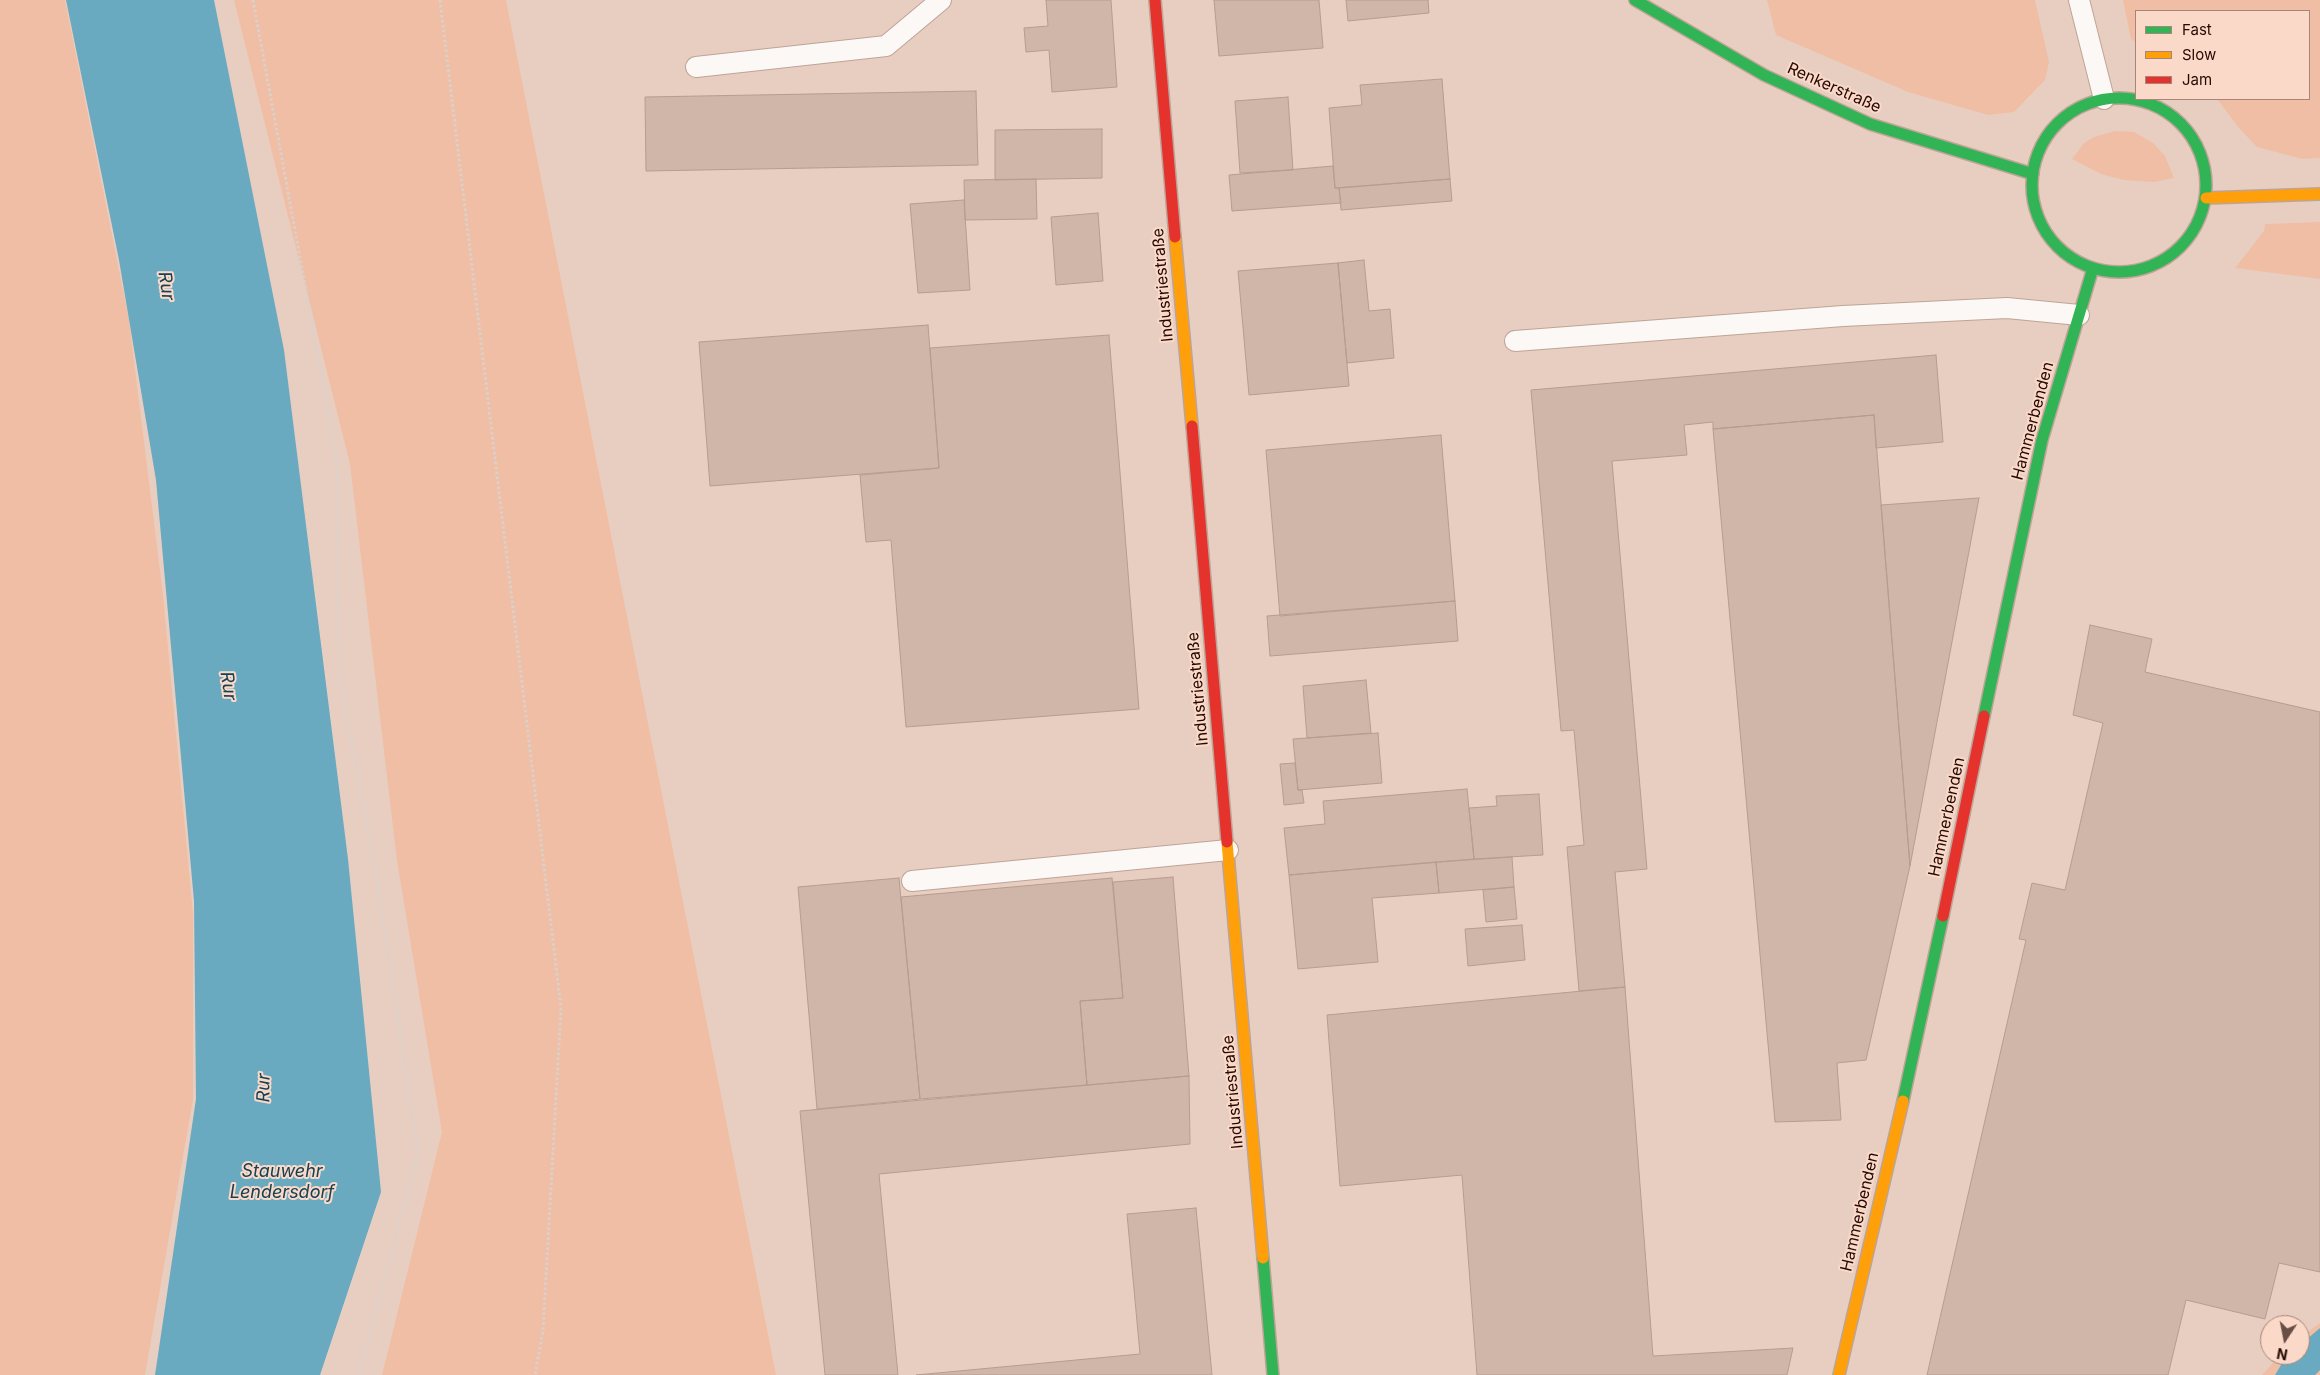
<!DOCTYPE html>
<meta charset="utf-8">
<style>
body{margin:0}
#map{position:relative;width:2320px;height:1375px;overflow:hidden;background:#e8cec1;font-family:Inter,sans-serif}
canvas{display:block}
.legend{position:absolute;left:2135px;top:10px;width:175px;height:90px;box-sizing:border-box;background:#fad9c9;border:1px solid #a58679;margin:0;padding:6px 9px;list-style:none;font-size:15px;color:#250900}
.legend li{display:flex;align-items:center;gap:10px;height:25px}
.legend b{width:25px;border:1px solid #a58679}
.north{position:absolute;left:2260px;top:1315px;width:50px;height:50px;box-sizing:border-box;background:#fad9c9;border:1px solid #a58679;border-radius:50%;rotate:191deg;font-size:14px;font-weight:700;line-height:20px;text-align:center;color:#250900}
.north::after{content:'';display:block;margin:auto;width:18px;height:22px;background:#694e44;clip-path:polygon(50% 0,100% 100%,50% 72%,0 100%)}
</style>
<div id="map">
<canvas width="2320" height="1375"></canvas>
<ul class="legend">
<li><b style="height:6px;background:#30b455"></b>Fast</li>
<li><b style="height:6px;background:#ff9f0a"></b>Slow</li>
<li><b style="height:6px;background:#e5322d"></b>Jam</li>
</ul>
<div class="north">N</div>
</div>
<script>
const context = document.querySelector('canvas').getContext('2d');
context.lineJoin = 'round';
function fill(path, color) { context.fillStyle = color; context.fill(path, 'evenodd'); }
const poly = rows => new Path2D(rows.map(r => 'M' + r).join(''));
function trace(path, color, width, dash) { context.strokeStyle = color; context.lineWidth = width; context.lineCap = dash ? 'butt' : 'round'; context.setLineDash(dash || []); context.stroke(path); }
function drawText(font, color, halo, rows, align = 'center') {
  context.font = font + ' Inter,sans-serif'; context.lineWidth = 4; context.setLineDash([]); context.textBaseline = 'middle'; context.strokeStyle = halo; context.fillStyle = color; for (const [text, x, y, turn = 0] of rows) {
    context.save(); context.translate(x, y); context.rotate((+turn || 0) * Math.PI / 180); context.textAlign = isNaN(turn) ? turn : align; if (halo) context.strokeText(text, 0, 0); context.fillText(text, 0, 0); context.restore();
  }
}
const green = poly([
 [0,0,65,0,129,320,163,595,193,914,193,1099,145,1375,0,1375],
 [234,0,506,0,776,1375,382,1375,442,1132,397,861,350,464],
 [1767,0,2035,0,2049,62,2045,80,2014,112,1988,115,1908,92,1776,35],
 [2123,0,2320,0,2320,158,2302,159,2257,147,2239,128,2217,99,2309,99,2309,11,2136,11,2136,42,2131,39],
 [2115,131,2134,132,2153,143,2165,156,2174,178,2154,182,2124,180,2101,174,2072,159,2084,143,2094,137],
 [2320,222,2320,279,2235,268,2264,231,2265,224],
 [2320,1323,2320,1375,2262,1375,2280,1355,2300,1355,2300,1337]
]);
const water = poly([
 [66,0,214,0,284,350,348,859,381,1192,320,1375,155,1375,196,1099,194,901,156,480,119,260],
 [2320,1328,2320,1370,2315,1375,2275,1375,2287,1355,2300,1355,2300,1345]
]);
const building = poly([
 [1046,0,1111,0,1117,87,1052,92,1049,50,1026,52,1024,28,1048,26,1046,0],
 [1214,0,1319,0,1323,48,1219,56,1214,0],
 [1346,0,1428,0,1429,13,1348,21,1346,0],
 [1442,79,1450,179,1335,188,1329,108,1362,105,1360,85,1442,79],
 [976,91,978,165,646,171,645,97,976,91],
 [1288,97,1293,170,1240,173,1235,101,1288,97],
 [1102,129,1102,178,995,180,995,130,1102,129],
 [1333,166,1335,188,1339,188,1341,203,1232,211,1229,175,1333,166],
 [1036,179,1037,219,965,220,964,180,1036,179],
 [1450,179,1452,201,1341,210,1339,188,1450,179],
 [964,200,970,290,918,293,910,204,964,200],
 [1098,213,1103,281,1056,285,1051,217,1098,213],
 [1364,260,1369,311,1390,309,1394,358,1347,363,1338,263,1364,260],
 [1338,263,1349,386,1249,395,1238,271,1338,263],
 [928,325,939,468,710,486,699,342,928,325],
 [1109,335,1139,709,906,727,891,540,866,542,860,475,939,468,930,348,1109,335],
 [1936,355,1943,442,1876,448,1874,415,1713,429,1713,422,1684,425,1687,455,1612,461,1647,869,1615,872,1625,987,1579,991,1567,847,1584,845,1574,730,1561,731,1531,390,1936,355],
 [1874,415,1910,866,1866,1060,1837,1063,1841,1120,1775,1122,1713,429,1874,415],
 [1441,435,1455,601,1280,616,1266,450,1441,435],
 [1979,498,1910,866,1881,505,1979,498],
 [1455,601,1458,641,1270,656,1267,616,1455,601],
 [2090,625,2152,639,2145,672,2320,712,2320,1272,2279,1263,2265,1319,2186,1300,2168,1375,1927,1375,2026,940,2019,939,2032,883,2065,890,2103,723,2073,715,2090,625],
 [1366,680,1371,733,1307,738,1303,686,1366,680],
 [1378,733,1382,783,1298,790,1293,739,1378,733],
 [1295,763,1298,790,1302,790,1304,803,1284,805,1280,764,1295,763],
 [1467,789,1474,859,1289,875,1284,828,1325,824,1323,801,1467,789],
 [1539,794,1543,855,1474,859,1469,808,1497,806,1496,796,1539,794],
 [1512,857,1514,887,1439,893,1436,862,1512,857],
 [1436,862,1439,893,1372,898,1378,962,1298,969,1289,875,1436,862],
 [1173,877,1189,1076,1087,1085,1080,1001,1123,998,1113,882,1173,877],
 [899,878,920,1099,817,1109,798,887,899,878],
 [1112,878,1123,998,1080,1001,1087,1085,920,1099,901,897,1112,878],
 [1514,887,1517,919,1486,922,1483,890,1514,887],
 [1522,925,1525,960,1468,966,1465,929,1522,925],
 [1625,987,1653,1356,1793,1348,1787,1375,1477,1375,1462,1175,1340,1186,1327,1015,1625,987],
 [1189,1076,1190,1144,879,1174,898,1375,825,1375,800,1111,1189,1076],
 [1196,1208,1212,1375,916,1375,1140,1354,1127,1214,1196,1208]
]);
const path = poly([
 [253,0,338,466,339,676,374,860,418,1153,359,1375],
 [440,0,561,1008,543,1331,535,1375]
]);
const lane = poly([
 [2079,0,2104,99],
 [696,67,886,46,941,0],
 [1515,341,1843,316,2007,308,2079,315],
 [912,881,1228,850]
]);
const fast = poly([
 [1635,0,1764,75,1870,124,2033,174],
 '2032 185a87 87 0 1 1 174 0a87 87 0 1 1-174 0Z',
 [1984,716,2042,440,2093,268],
 [1903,1101,1943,916],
 [1263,1258,1273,1375]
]);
const slow = poly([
 [2206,198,2320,194],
 [1175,237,1192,426],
 [1227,842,1263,1258],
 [1839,1375,1903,1101]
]);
const jam = poly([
 [1155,0,1175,237],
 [1192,426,1227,842],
 [1943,916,1984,716]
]);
const streetNames = [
 ["Renkerstraße",1834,88,24],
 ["Industriestraße",1163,285,-95],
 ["Hammerbenden",2033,421,-75],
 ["Industriestraße",1198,689,-95],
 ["Hammerbenden",1947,817,-78],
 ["Industriestraße",1233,1092,-95],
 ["Hammerbenden",1860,1212,-77]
];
const waterNames = [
 ["Rur",166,286,81],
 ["Rur",228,686,81],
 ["Rur",264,1088,-89],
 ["Stauwehr",282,1172],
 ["Lendersdorf",282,1193]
];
fill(green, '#f0bea4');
fill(water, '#69aac0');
fill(building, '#d0b6a9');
trace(building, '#b69c90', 1);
trace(lane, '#bea497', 22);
trace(fast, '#bea497', 14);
trace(slow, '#bea497', 14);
trace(jam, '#bea497', 14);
trace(path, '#dad1cd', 3, [2.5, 2.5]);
trace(lane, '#fcf8f6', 20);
trace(fast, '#30b455', 11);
trace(slow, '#ff9f0a', 11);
trace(jam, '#e5322d', 11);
drawText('16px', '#250900', '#fad9c9', streetNames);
drawText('italic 18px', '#164152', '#fad9c9', waterNames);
</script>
